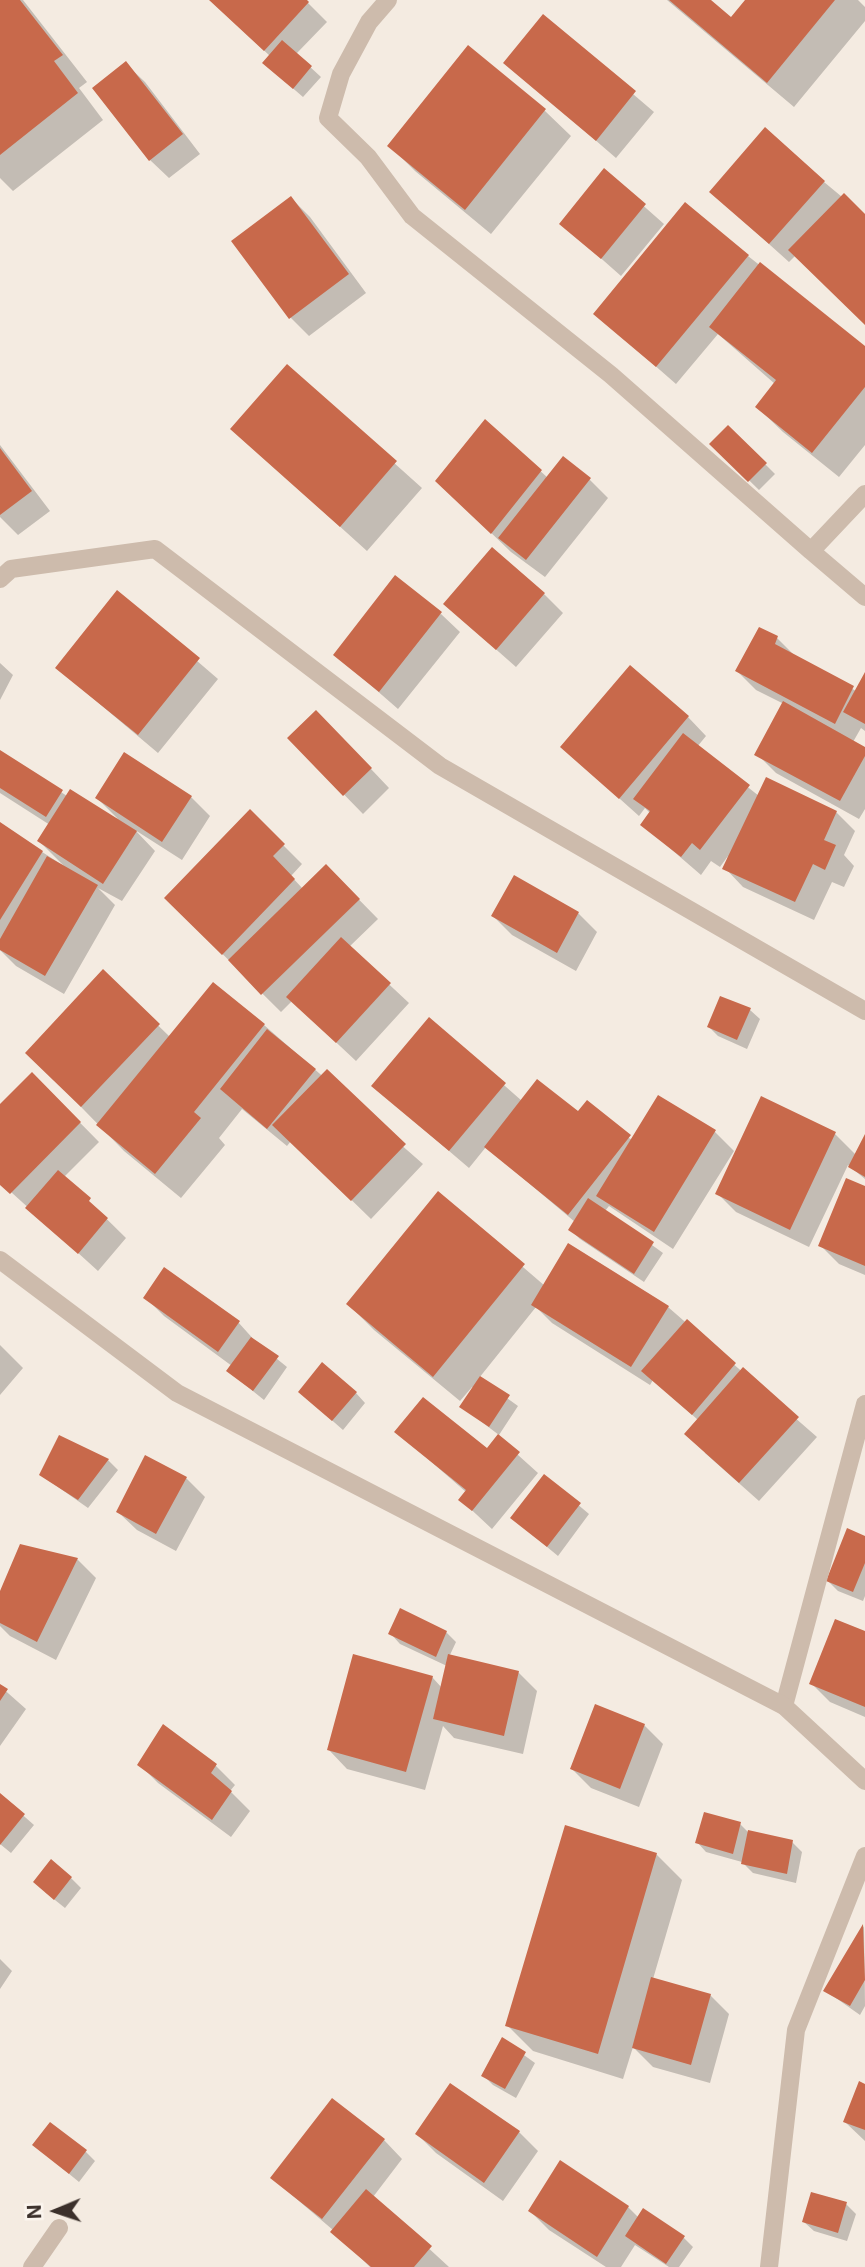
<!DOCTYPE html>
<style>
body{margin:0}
#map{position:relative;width:865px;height:2267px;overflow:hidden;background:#f4ebe1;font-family:Inter,sans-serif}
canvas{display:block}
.north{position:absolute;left:21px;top:2176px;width:70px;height:70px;-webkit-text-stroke:5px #fbf5ee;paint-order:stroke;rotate:268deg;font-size:19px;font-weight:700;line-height:28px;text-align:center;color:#3b302b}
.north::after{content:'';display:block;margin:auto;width:24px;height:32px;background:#3b302b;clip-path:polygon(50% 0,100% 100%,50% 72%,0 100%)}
</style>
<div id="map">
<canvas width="865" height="2267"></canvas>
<div class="north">N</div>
</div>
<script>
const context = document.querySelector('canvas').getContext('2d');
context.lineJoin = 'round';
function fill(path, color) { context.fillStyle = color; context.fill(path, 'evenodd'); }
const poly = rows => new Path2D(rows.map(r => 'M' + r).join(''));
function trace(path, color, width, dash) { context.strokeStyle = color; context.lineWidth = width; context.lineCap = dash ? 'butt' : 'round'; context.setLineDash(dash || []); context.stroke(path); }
const shadow = poly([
 [0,0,23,0,87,82,79,88,103,120,13,191,0,178],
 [210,0,305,0,327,22,296,54,321,77,303,97,274,72,270,56],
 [667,0,708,0,731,20,748,0,858,0,865,7,865,21,794,107],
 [543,17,654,112,616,158,506,63],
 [468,48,545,111,571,136,491,234,415,171,389,145],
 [126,64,145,82,200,154,169,178,150,160],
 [604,171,664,224,621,276,561,223],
 [824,182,865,216,865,323,796,255,789,262,711,192],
 [291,198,310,217,366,293,309,336,290,317],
 [748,256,865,348,865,445,839,477,783,432,757,407,775,384,718,334,676,384,596,314],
 [287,367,422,488,367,551,232,429],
 [485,421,548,478,589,479,608,498,545,577,511,552,456,499],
 [728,427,775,474,759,490,712,444],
 [0,445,50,511,18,535,0,517],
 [118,593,218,679,158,753,57,668],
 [544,594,563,613,516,667,465,622],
 [441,614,460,632,398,709,335,654],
 [777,638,797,658,856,691,865,675,865,731,861,728,853,742,865,749,865,809,859,819,776,773,757,754,784,704,756,690,737,671],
 [0,663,13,675,0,700],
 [688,717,706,736,697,747,759,796,836,812,855,831,844,855,854,866,844,887,832,882,814,920,743,887,725,868,728,856,720,867,711,861,701,875,643,825,651,814,645,808,639,816,562,747],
 [335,731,389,788,363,814,289,738],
 [0,752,67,796,118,819,97,798,191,797,210,816,182,860,135,830,155,851,122,901,98,888,115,905,64,994,16,966,0,950,0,825,64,866,39,841,50,825,0,793],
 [250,812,302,864,291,876,303,889,326,866,378,919,349,947,409,1003,356,1061,292,1001,281,1012,166,898],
 [578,913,597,932,576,971,512,935,493,916],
 [103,972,170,1037,264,1025,423,1164,371,1219,291,1141,287,1146,242,1109,219,1138,225,1145,181,1198,124,1151,46,1071],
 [721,998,750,1010,760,1019,747,1049,718,1036,709,1027],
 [429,1019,522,1101,578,1114,633,1140,659,1097,715,1132,734,1151,673,1249,609,1206,605,1211,663,1253,644,1282,580,1239,570,1229,575,1222,486,1147,469,1168,373,1086],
 [32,1074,99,1142,64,1177,126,1238,98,1271,0,1182,0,1107],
 [835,1134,856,1155,865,1138,865,1179,848,1165,809,1247,736,1212,717,1193],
 [865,1188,865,1275,839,1264,820,1245],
 [438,1194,545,1286,668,1307,817,1437,759,1501,705,1453,698,1420,653,1380,650,1385,552,1323,536,1307,479,1378,518,1406,499,1435,462,1407,474,1388,472,1387,460,1401,374,1330,348,1304],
 [145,1297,238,1322,256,1342,287,1367,264,1400,228,1371,232,1366,164,1316],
 [0,1345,23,1368,0,1395],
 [356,1393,365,1403,343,1430,310,1401],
 [397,1432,488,1451,498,1437,538,1473,492,1529,461,1500,466,1492],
 [60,1437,108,1460,118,1470,88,1508,41,1475],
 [544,1476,589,1514,558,1556,512,1518],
 [186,1478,205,1497,176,1551,137,1530,118,1512],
 [865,1537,865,1596,863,1601,838,1591,828,1581],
 [21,1546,77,1559,96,1578,56,1660,10,1636,0,1626,0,1596],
 [446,1632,456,1642,449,1657,518,1672,537,1691,523,1754,454,1738,443,1726,425,1790,347,1769,329,1750,432,1677,442,1688,447,1666,400,1644,391,1634],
 [865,1633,865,1717,830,1702,811,1683],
 [0,1686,26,1709,0,1746],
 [644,1725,663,1744,639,1807,591,1788,572,1769],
 [163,1727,216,1766,235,1785,230,1791,250,1811,231,1837,158,1783,139,1764],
 [0,1795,34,1825,11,1853,0,1844],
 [740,1824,748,1832,792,1842,802,1852,796,1883,753,1873,742,1862,706,1852,697,1842],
 [656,1854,682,1880,653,1979,710,1995,729,2014,710,2083,653,2067,633,2047,623,2079,533,2051,507,2025],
 [71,1878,81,1888,65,1908,45,1892],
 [864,1926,865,2006,860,2015,826,1991],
 [0,1959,12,1971,0,1989],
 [503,2040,535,2063,516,2098,493,2085,483,2075],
 [865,2085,865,2141,845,2122],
 [519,2132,538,2151,503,2201,436,2153,417,2134],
 [384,2140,402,2159,373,2197,449,2267,370,2267,333,2230,272,2178],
 [34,2145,86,2152,95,2161,79,2182],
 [561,2163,628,2207,639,2218,683,2237,693,2247,679,2267,669,2267,635,2245,621,2267,606,2267,549,2230,530,2211],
 [846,2204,856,2214,847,2241,814,2231,804,2222]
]);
const building = poly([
 [0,0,20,0,63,55,54,61,78,93,0,155],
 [209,0,307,0,309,2,264,51],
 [669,0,711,0,731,17,745,0,835,0,767,83],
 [543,14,636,91,596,141,503,63],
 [282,40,312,66,293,89,262,63],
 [468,45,546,109,465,210,387,146],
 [126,61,183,134,149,161,92,88],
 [765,127,825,181,769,244,709,192],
 [604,168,646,204,601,259,559,224],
 [844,193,865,214,865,325,788,250],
 [291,196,349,274,289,319,231,241],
 [685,202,749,255,656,367,593,314],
 [760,262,865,346,865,387,812,453,755,407,776,380,709,327],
 [287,364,397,461,340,527,230,429],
 [485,419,542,470,491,534,435,481],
 [728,425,767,463,748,482,709,444],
 [0,448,32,491,0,515],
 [563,456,591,478,526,560,498,538],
 [492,547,545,593,496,650,443,604],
 [395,575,442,612,379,692,333,655],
 [117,590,200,658,138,735,55,668],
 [759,627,778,636,775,644,854,686,835,724,735,671],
 [630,665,689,716,619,799,560,747],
 [865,672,865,724,843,712],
 [783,701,865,747,865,756,840,801,754,755],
 [316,710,372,768,343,796,287,738],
 [683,733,750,785,700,850,692,843,681,857,640,825,650,811,633,799],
 [0,750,63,790,46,817,0,788],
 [124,752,192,796,162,842,95,798],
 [766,777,837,811,824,840,836,845,825,870,813,864,795,902,722,869],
 [70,789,137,831,103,884,37,841],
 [250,809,285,844,273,856,295,879,222,955,164,898],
 [0,822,43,851,0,920],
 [47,856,98,885,45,976,0,950,0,939],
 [326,864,360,899,261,995,228,960],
 [514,875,579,912,557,953,491,916],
 [341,937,391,983,336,1043,286,997],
 [103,969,160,1024,81,1107,25,1053],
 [213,982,265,1024,194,1112,201,1118,155,1174,96,1125],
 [720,996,751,1008,737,1040,707,1027],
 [429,1017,506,1083,449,1151,371,1086],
 [267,1029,316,1069,267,1129,220,1089],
 [327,1069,406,1144,351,1201,272,1125],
 [32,1072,81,1122,10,1194,0,1185,0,1104],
 [537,1079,578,1111,587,1100,631,1135,568,1215,484,1147],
 [658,1095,716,1130,654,1232,596,1196],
 [761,1096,836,1132,790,1230,715,1194],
 [865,1134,865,1177,848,1167],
 [58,1170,91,1198,89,1201,108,1218,78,1254,25,1208],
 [846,1178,865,1186,865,1266,818,1246],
 [438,1191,525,1264,433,1377,346,1304],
 [588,1198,654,1242,634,1274,568,1230],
 [568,1243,669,1306,631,1367,531,1305],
 [164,1267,240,1321,218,1352,143,1298],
 [687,1319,736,1363,692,1415,641,1371],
 [251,1337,279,1356,253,1391,226,1371],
 [322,1362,357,1392,332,1421,298,1392],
 [743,1367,799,1417,739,1483,684,1434],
 [480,1376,510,1395,489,1427,459,1407],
 [423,1397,487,1448,498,1434,520,1452,472,1511,458,1500,466,1490,394,1432],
 [59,1435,109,1459,78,1500,39,1475],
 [145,1455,187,1477,156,1534,116,1512],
 [544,1474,581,1503,547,1547,510,1518],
 [847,1528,865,1536,865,1563,853,1592,826,1581],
 [20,1544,78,1558,37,1642,0,1623,0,1591],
 [400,1608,447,1631,436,1657,388,1634],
 [835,1619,865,1631,865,1707,809,1684],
 [353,1654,433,1676,406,1772,327,1750],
 [448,1654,519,1671,504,1736,433,1719],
 [0,1684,8,1689,0,1701],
 [595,1704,645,1724,620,1789,570,1769],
 [163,1724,217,1764,211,1773,232,1791,212,1820,137,1765],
 [0,1793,25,1814,0,1845],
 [704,1812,741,1822,733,1854,695,1843],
 [565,1825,657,1853,598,2054,505,2026],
 [748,1830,793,1840,787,1874,741,1864],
 [51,1859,72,1877,54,1900,33,1882],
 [863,1924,865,1980,850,2006,823,1991],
 [651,1977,711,1994,691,2065,632,2048],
 [502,2037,526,2052,505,2089,481,2076],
 [859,2081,865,2084,865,2130,843,2122],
 [450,2083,520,2131,484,2183,415,2134],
 [332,2098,385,2139,322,2219,270,2178],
 [50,2122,87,2150,69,2174,32,2145],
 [560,2160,629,2206,597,2257,528,2211],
 [366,2189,432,2246,414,2267,371,2267,330,2232],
 [811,2192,847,2202,838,2233,802,2222],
 [643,2208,685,2236,666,2264,625,2236]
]);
const minor = poly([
 [388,0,369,22,341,74,328,118,368,157,412,216,611,375,811,551],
 [865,494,811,551,865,597],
 [0,579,11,569,155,549,440,766,865,1011],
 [784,1706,865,1404],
 [32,2267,59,2228],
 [769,2267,796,2030,865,1856]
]);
const tertiary = poly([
 [0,1260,177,1393,784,1706,865,1781]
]);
fill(shadow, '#0003');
fill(building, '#c8694b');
trace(minor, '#cdbbac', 18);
trace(tertiary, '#cdbbac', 18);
</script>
